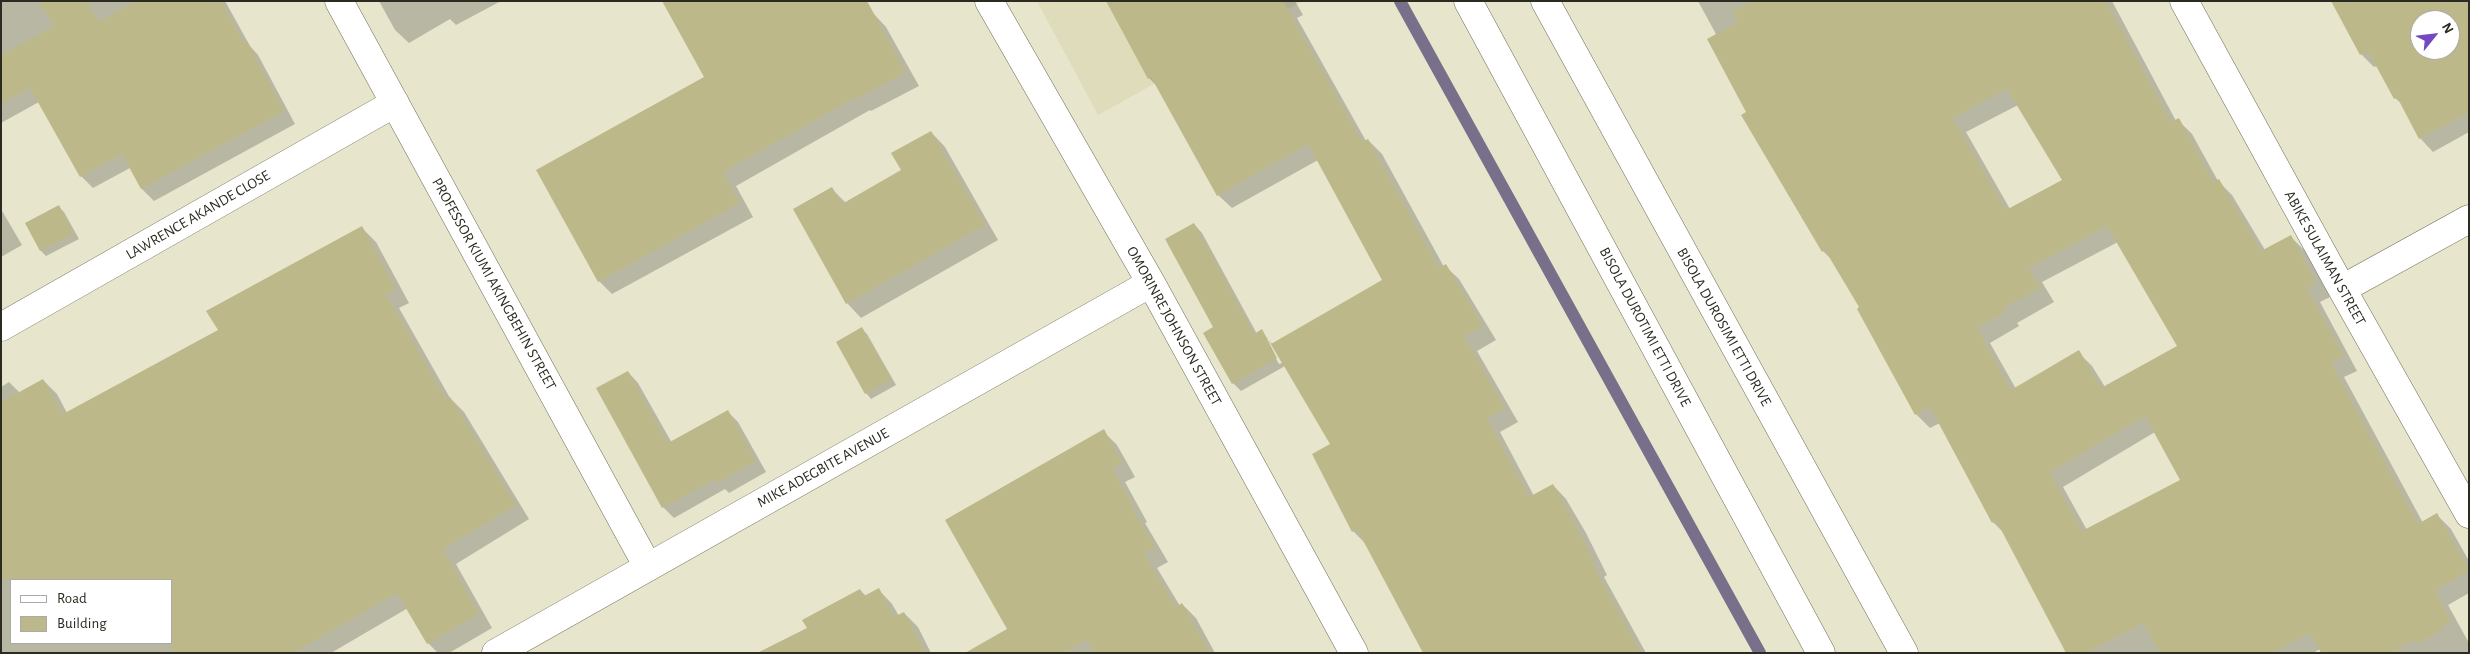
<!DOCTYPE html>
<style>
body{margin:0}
#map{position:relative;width:2470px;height:654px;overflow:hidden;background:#e7e5cc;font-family:"Alegreya Sans",sans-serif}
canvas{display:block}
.frame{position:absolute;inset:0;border:2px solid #2c2b21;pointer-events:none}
.legend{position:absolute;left:10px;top:579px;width:162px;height:65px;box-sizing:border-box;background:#fff;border:1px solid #abaaa6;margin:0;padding:6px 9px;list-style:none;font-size:15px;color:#2c2b21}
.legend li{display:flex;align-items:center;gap:10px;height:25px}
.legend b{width:25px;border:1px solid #abaaa6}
.north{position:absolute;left:2410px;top:10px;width:50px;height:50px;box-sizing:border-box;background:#fff;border:1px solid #abaaa6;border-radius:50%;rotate:61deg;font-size:14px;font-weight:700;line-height:20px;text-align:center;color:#2c2b21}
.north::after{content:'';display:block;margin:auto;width:18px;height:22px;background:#7449c1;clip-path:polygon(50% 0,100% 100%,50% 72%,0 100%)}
</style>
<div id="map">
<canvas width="2470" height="654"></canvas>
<div class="frame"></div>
<ul class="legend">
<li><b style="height:6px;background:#fff"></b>Road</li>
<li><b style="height:14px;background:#bcb889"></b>Building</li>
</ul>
<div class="north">N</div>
</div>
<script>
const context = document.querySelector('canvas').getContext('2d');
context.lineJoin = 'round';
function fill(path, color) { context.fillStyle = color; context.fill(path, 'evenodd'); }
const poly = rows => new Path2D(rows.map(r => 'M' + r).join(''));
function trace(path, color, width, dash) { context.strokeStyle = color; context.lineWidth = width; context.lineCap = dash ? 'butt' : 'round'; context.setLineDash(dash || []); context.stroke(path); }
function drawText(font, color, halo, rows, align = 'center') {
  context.font = font + ' "Alegreya Sans",sans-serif'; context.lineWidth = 4.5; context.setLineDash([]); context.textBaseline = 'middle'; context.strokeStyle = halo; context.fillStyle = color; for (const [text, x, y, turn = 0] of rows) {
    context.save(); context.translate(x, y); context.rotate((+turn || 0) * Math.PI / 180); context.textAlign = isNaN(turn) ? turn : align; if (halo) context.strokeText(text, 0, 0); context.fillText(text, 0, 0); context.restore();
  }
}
const built = poly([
 [1037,1,1303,1,1098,115]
]);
const shadow = poly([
 [1,1,225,1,250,46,258,55,295,124,154,201,142,189,130,168,93,188,81,176,39,102,1,123],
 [379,1,501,1,456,25,450,19,409,43,395,30],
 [1107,1,1295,1,1303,15,1297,18,1366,141,1368,140,1382,154,1444,267,1445,266,1459,279,1496,340,1477,351,1518,422,1500,432,1534,496,1553,485,1566,499,1586,533,1607,575,1604,577,1646,653,1425,653,1366,544,1353,531,1331,445,1285,366,1241,391,1233,383,1214,328,1194,224,1202,233,1257,334,1261,331,1273,345,1383,280,1318,160,1232,208,1218,195,1157,86,1149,78],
 [1265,339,1268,339,1282,363,1279,364],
 [1698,1,2112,1,2176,121,2178,120,2192,134,2218,181,2232,195,2265,250,2291,237,2305,251,2330,297,2320,302,2357,371,2344,377,2423,523,2437,515,2451,529,2469,561,2469,593,2448,605,2469,643,2469,653,2323,653,2320,649,2313,653,2068,653,2005,534,1993,522,1940,423,1930,428,1916,414,1861,308,1833,261,1823,251,1743,115,1748,113,1717,36],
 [2018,105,2063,181,2010,209,1966,132],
 [2118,242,2179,346,2105,387,2092,366,2078,352,2016,389,1990,343,2019,326,2017,323,2054,302,2042,282],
 [2155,432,2182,481,2087,530,2063,487],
 [2332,1,2469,1,2469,132,2433,152,2420,138,2403,105,2395,98,2377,66,2374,67,2361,54],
 [2420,20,2450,20,2450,50,2420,50],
 [873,13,886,27,919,86,871,111,870,110,736,186,753,217,612,294,599,281],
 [931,132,945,147,998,240,861,318,847,303,832,189,846,203,903,171],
 [59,207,64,212,79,239,46,256,41,251,26,224],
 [1,209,22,245,1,257],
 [362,228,376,242,409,303,399,308,450,398,464,412,529,519,456,564,492,628,449,653,438,653,428,643,408,608,331,653,1,653,1,387,9,382,20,393,43,380,57,394,67,413,219,330],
 [11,580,171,580,171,643,11,643],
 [861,328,867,334,896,385,871,399,866,393],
 [628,372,638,383,672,443,728,412,738,422,766,472,729,493,725,489,674,518,663,507],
 [1103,431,1117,445,1135,477,1125,482,1147,522,1145,523,1168,562,1157,568,1180,606,1182,604,1196,618,1215,653,968,653,1009,630],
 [860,590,866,596,879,590,892,604,899,616,904,613,918,627,931,653,805,653,809,629]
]);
const stream = poly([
 [1400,1,1760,653]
]);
const building = poly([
 [39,1,87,1,99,22,136,1,221,1,244,43,247,41,284,111,141,189,122,154,80,177,30,88,1,104,1,55,54,26],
 [662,1,867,1,906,72,857,99,856,97,723,172,740,203,598,282,536,170,704,77],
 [1106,1,1283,1,1362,142,1368,139,1439,268,1446,264,1483,326,1464,337,1505,408,1487,418,1529,497,1553,484,1572,518,1594,562,1592,563,1641,653,1423,653,1357,529,1352,532,1312,454,1330,444,1271,344,1382,280,1308,144,1217,196,1151,77,1148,79],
 [1752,1,2106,1,2171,122,2179,118,2213,182,2219,179,2261,251,2291,235,2316,283,2307,288,2344,356,2331,363,2418,524,2437,513,2469,570,2435,591,2451,621,2442,626,2444,629,2416,644,2414,640,2391,653,2321,653,2310,633,2273,653,2160,653,2143,623,2086,653,2066,653,1996,520,1992,523,1930,407,1915,415,1857,309,1859,307,1825,250,1822,252,1741,115,1746,112,1707,39,1738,22,1733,11],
 [2007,89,2062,180,2006,210,1953,118],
 [2107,226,2177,346,2101,388,2079,350,2011,390,1977,328,2005,312,2003,308,2041,288,2029,268],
 [2145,416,2180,480,2082,531,2050,472],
 [2331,1,2469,1,2469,112,2419,139,2397,97,2394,99,2368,51,2360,55],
 [2420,20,2450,20,2450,50,2420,50],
 [931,131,985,225,846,304,793,209,832,187,842,204,901,170,891,153],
 [59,205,74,234,40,251,25,223],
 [1194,223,1254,334,1262,329,1277,358,1232,384,1203,333,1213,327,1165,239],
 [362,226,396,289,386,294,446,399,450,397,516,505,443,549,479,614,427,644,397,593,293,653,171,653,171,580,1,580,1,402,43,379,63,414,218,330,206,311],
 [862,327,891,379,865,394,836,342],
 [628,371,668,443,728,410,756,461,717,483,715,479,662,508,596,388],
 [1104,429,1122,463,1112,468,1134,508,1132,509,1155,547,1144,554,1176,607,1182,603,1210,653,1094,653,1087,640,1063,653,965,653,1007,629,945,520],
 [879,588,894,617,904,612,926,653,757,653,807,628,802,620,860,589,864,596]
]);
const street = poly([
 [339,1,648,567],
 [989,1,1151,283,1354,653],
 [2184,1,2342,289,2469,514],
 [2342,289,2469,219],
 [1,327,395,103],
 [496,653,1151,283]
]);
const secondary = poly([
 [1468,1,1821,653],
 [1545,1,1904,653]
]);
const streetNames = [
 ["LAWRENCE AKANDE CLOSE",198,215,-30],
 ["ABIKE SULAIMAN STREET",2325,258,61],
 ["PROFESSOR KIUMI AKINGBEHIN STREET",494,284,61],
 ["OMORINRE JOHNSON STREET",1174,326,61],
 ["BISOLA DUROTIMI ETTI DRIVE",1645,327,62],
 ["BISOLA DUROSIMI ETTI DRIVE",1724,327,61],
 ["MIKE ADEGBITE AVENUE",823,468,-29]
];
fill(built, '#dedcbb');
fill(shadow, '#0003');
trace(stream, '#78708b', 12);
fill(building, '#bcb889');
trace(street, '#6f6d57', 29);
trace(secondary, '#6f6d57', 29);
trace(street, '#fff', 28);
trace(secondary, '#fff', 28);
drawText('15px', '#2c2b21', '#fff', streetNames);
</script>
